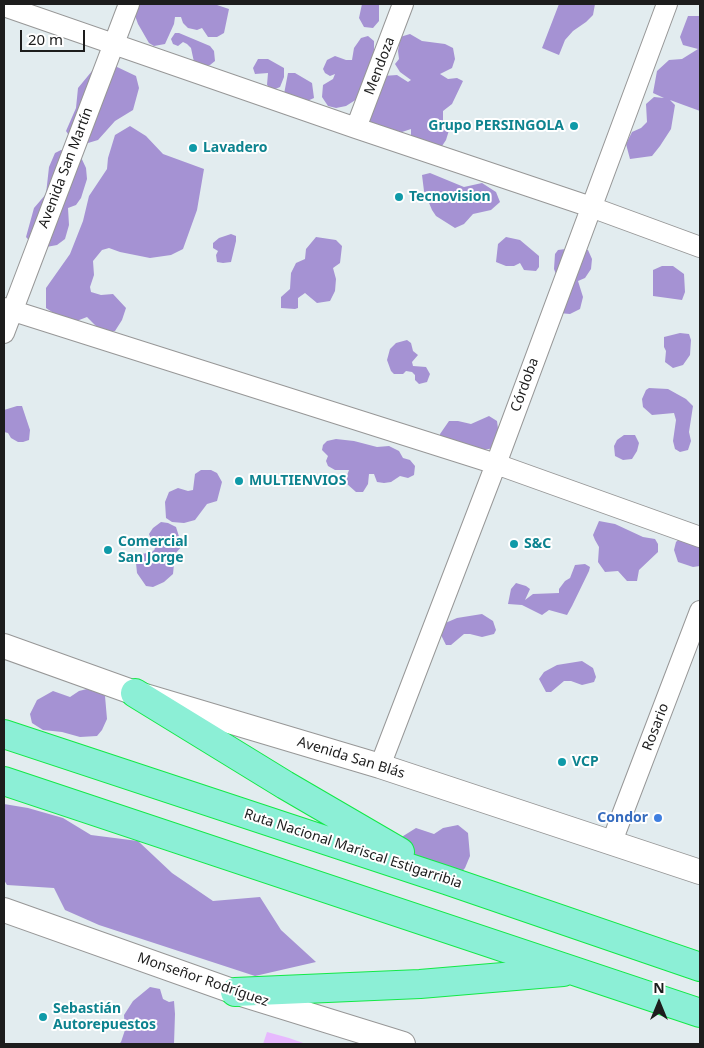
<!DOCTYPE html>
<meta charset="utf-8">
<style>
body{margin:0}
#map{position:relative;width:704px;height:1048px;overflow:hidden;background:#e2ecef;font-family:"Noto Sans",sans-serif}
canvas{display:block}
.frame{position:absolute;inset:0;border:5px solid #1d1d1d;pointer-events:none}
.north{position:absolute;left:634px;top:978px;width:50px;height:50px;-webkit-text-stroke:4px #fff;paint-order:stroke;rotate:0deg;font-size:14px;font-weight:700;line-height:20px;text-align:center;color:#1d1d1d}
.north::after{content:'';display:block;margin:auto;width:18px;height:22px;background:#1d1d1d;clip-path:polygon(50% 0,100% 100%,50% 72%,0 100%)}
.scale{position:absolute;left:20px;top:30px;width:65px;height:22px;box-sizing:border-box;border:2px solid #1d1d1d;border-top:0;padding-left:6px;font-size:15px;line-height:18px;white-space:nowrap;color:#1d1d1d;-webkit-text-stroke:4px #fff;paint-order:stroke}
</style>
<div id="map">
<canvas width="704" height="1048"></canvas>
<div class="frame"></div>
<div class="north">N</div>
<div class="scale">20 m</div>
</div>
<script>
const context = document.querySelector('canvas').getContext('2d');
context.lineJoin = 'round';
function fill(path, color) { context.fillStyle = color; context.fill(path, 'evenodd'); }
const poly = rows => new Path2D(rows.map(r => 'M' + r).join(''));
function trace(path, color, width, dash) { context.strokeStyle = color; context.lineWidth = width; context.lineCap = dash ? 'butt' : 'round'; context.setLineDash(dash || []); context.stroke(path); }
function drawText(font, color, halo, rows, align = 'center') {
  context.font = font + ' "Noto Sans",sans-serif'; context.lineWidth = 4; context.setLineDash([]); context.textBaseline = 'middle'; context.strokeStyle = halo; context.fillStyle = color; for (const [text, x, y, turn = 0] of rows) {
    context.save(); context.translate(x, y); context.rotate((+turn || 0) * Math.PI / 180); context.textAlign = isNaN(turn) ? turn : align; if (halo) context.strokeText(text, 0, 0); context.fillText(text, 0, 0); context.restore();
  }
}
const forest = poly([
 [135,4,214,4,229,9,224,33,217,37,208,37,202,28,197,30,188,28,183,23,181,17,175,17,174,24,165,44,154,46,149,43,138,24,134,13],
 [362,4,379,4,379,21,373,28,364,27,359,18],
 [559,4,595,4,593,15,586,22,573,31,565,40,559,55,542,48],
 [688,16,700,16,700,111,670,100,675,105,671,129,660,146,652,156,630,159,626,144,632,132,641,128,647,122,646,104,654,97,664,98,653,93,657,71,669,60,682,59,698,49,683,45,680,37],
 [175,33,179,33,210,46,214,51,215,61,210,65,202,67,194,62,191,48,187,44,183,42,178,46,173,44,171,39],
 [410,34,422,41,445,44,453,48,455,59,452,68,440,74,448,79,457,78,463,81,452,104,443,111,443,120,450,127,446,140,442,146,431,147,411,140,411,129,399,133,390,145,366,118,383,76,397,75,408,82,411,80,400,72,395,64,399,59,398,51,400,37],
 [368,36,374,41,374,59,369,65,357,99,346,106,336,108,328,106,322,97,323,85,333,79,335,74,330,76,325,73,323,69,327,60,335,56,346,60,352,60,354,48,361,38],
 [258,59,268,59,284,68,284,77,280,87,273,90,267,85,268,73,255,74,253,68],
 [115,66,136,76,139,88,133,110,115,121,98,140,88,143,72,140,66,131,76,108,78,88,92,71],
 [288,73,295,73,312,83,314,98,305,102,284,94],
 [130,126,146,136,163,154,204,169,197,210,183,249,171,255,150,258,120,252,109,248,102,250,93,261,94,275,90,287,91,292,101,295,113,294,126,308,122,320,115,331,102,332,87,317,74,322,64,320,46,308,46,288,70,254,83,221,89,196,107,169,108,158,115,135],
 [61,150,79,153,86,168,87,179,81,198,76,205,68,208,69,225,65,239,57,245,41,248,33,245,26,237,34,208,46,194,49,167,55,153],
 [430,173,464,187,482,183,496,192,500,202,491,210,473,214,464,224,455,228,436,216,432,210,424,191,422,175],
 [231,234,236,236,236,241,231,262,223,263,217,262,216,255,218,251,213,248,213,243,219,238],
 [316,237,336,240,342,246,340,263,333,268,336,279,335,291,330,301,317,303,305,293,298,298,298,308,295,309,281,308,281,297,290,289,291,273,296,263,305,259,306,249],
 [506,237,520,240,539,256,539,267,536,271,524,270,520,263,514,266,506,266,496,262,498,244],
 [573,248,588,250,592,259,591,269,585,278,578,281,583,297,580,309,570,314,559,313,559,282,554,269,555,254,558,250],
 [662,266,673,266,684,274,685,292,682,300,653,296,653,270],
 [680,333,689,334,691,340,690,355,683,365,673,368,665,362,666,351,664,347,664,337],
 [407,340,411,343,413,351,418,355,412,362,413,366,426,367,430,374,427,382,419,384,415,380,415,375,412,372,406,371,403,374,394,374,391,371,387,360,390,349,396,343],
 [649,388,668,389,686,399,693,406,689,432,691,441,688,450,680,452,675,449,673,441,676,420,674,413,652,415,643,407,642,399,646,390],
 [17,406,22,406,30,430,29,440,23,442,18,442,11,438,8,433,4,432,4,410],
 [489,416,497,421,499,436,495,448,482,450,479,448,477,451,442,450,440,434,449,421,458,421,471,424],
 [624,435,635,435,639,443,637,451,632,459,623,460,615,456,614,446,617,440],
 [336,439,354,441,377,447,389,446,399,451,403,458,410,460,415,466,414,475,408,478,400,476,391,482,384,483,377,482,374,474,369,474,368,484,363,492,356,492,347,484,346,478,349,470,335,470,328,466,326,461,328,456,322,450,323,445,327,441],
 [201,470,211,470,217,473,222,482,217,501,207,504,195,520,184,523,172,522,166,518,165,502,169,492,178,488,188,491,193,490,195,474],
 [599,521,615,524,643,537,655,539,658,544,658,552,639,570,637,581,627,581,618,571,605,572,598,562,599,547,595,540,593,535],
 [161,522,168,523,176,527,182,546,175,554,173,574,164,582,153,587,146,586,137,573,136,563,142,554,152,552,155,549,149,534,153,528],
 [684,534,700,534,700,566,693,567,678,562,674,550,676,542],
 [585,564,590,567,589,571,572,606,567,615,549,610,542,615,522,605,508,604,511,589,516,583,526,586,530,589,525,600,533,594,559,593,559,589,565,581,570,578,575,565],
 [482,614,493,621,496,630,494,634,482,637,470,634,464,634,451,645,446,645,439,631,443,624,457,618],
 [582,661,593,668,596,677,594,682,582,685,571,681,564,681,551,692,546,692,539,679,544,672,557,665],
 [95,687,105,696,107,719,102,730,97,736,80,737,62,732,43,730,32,723,30,714,37,700,53,691,70,697,79,691],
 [4,804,28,808,63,818,91,835,138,841,172,873,213,901,260,897,281,930,316,962,255,976,99,925,65,910,54,888,7,885,4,880],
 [458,825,468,833,470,856,465,868,460,874,406,868,400,838,416,828,434,834,443,828],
 [150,987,160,989,163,999,169,1002,174,1001,175,1014,174,1044,119,1044,121,1042,125,1030,124,1015,133,1001]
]);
const park = poly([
 [267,1032,289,1038,306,1044,263,1044]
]);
const minor = poly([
 [4,6,356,128,591,207,700,247],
 [356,128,403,4],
 [4,308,496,464,700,537],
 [4,333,129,4],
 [380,766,496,464,667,4],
 [611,844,700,611]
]);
const tertiary = poly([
 [4,646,135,693,380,766,700,872],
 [4,910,235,992,403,1044]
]);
const trunk = poly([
 [135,693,285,785,400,852],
 [4,734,446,880,700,967],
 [4,781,700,1013],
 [235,992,420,984,563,972]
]);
const markers = [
 [574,126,5,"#0f9aa8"],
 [193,148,5,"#0f9aa8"],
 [399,197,5,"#0f9aa8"],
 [239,481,5,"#0f9aa8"],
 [514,544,5,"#0f9aa8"],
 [108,550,5,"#0f9aa8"],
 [562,762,5,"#0f9aa8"],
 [658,818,5,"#3f7fe0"],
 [43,1017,5,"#0f9aa8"]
];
const streetNames = [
 ["Mendoza",380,66,-69],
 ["Avenida San Martín",66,168,-69],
 ["Córdoba",525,385,-70],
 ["Rosario",656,727,-69],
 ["Avenida San Blás",351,758,17],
 ["Ruta Nacional Mariscal Estigarribia",353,849,18],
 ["Monseñor Rodríguez",203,980,19]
];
const cultureNames = [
 ["Grupo PERSINGOLA",564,126,"right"],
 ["Lavadero",203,148],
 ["Tecnovision",409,197],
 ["MULTIENVIOS",249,481],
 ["Comercial",118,542],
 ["San Jorge",118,558],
 ["S&C",524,544],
 ["VCP",572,762],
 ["Sebastián",53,1009],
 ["Autorepuestos",53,1025]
];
const shopNames = [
 ["Condor",648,818]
];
fill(forest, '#a592d3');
fill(park, '#e7b9fe');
trace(minor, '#979797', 22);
trace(tertiary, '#979797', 26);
trace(trunk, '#13e947', 30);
trace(minor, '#fff', 20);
trace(tertiary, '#fff', 24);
trace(trunk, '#8cefd6', 28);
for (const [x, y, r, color] of markers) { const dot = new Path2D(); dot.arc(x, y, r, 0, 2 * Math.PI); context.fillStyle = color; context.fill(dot); trace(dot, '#fff', 2); }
drawText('14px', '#1d1d1d', '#fff', streetNames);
drawText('bold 14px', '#0d838f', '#fff', cultureNames, 'left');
drawText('bold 14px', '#366cbe', '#fff', shopNames, 'right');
</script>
